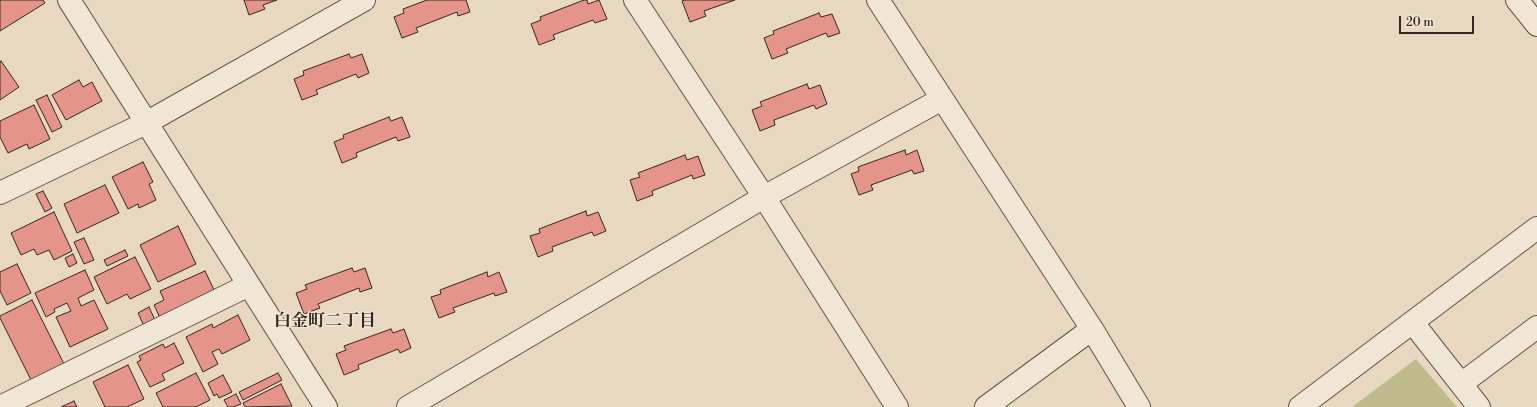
<!DOCTYPE html>
<meta charset="utf-8">
<style>
body{margin:0}
#map{position:relative;width:1537px;height:407px;overflow:hidden;background:#e8d8c0;font-family:"Libre Bodoni",serif}
canvas{display:block}
.scale{position:absolute;left:1399px;top:16px;width:75px;height:18px;box-sizing:border-box;border:2px solid #352620;border-top:0;padding-left:5px;font-size:12px;line-height:14px;white-space:nowrap;color:#352620;-webkit-text-stroke:3px #f0e6d6;paint-order:stroke}
</style>
<div id="map">
<canvas width="1537" height="407"></canvas>
<div class="scale">20 m</div>
</div>
<script>
const context = document.querySelector('canvas').getContext('2d');
context.lineJoin = 'round';
function fill(path, color) { context.fillStyle = color; context.fill(path, 'evenodd'); }
const poly = rows => new Path2D(rows.map(r => 'M' + r).join(''));
function trace(path, color, width, dash) { context.strokeStyle = color; context.lineWidth = width; context.lineCap = dash ? 'butt' : 'round'; context.setLineDash(dash || []); context.stroke(path); }
function drawText(font, color, halo, rows, align = 'center') {
  context.font = font + ' "Libre Bodoni","Noto Serif JP",serif'; context.lineWidth = 3; context.setLineDash([]); context.textBaseline = 'middle'; context.strokeStyle = halo; context.fillStyle = color; for (const [text, x, y, turn = 0] of rows) {
    context.save(); context.translate(x, y); context.rotate((+turn || 0) * Math.PI / 180); context.textAlign = isNaN(turn) ? turn : align; if (halo) context.strokeText(text, 0, 0); context.fillText(text, 0, 0); context.restore();
  }
}
const green = poly([
 [1416,359,1457,407,1352,407]
]);
const building = poly([
 [0,0,43,0,45,3,0,31,0,0],
 [244,0,277,0,263,5,265,9,249,15,244,0],
 [427,0,466,0,470,12,458,16,457,12,416,28,418,32,402,38,394,17,404,13,403,9,427,0],
 [584,0,587,0,588,4,599,0,607,19,595,23,593,20,553,35,555,39,539,45,531,24,541,20,540,17,584,0],
 [685,0,735,0,704,11,706,16,690,22,682,1,685,0],
 [819,13,821,17,832,14,840,33,828,37,826,33,786,49,788,53,772,59,764,38,774,34,773,31,819,13],
 [349,54,351,58,362,54,369,73,358,78,356,74,316,90,318,94,302,100,294,79,304,75,303,71,349,54],
 [1,61,19,87,0,100,0,62,1,61],
 [79,80,83,87,92,82,102,101,66,120,52,95,79,80],
 [807,84,809,89,820,85,827,104,816,109,814,105,774,120,775,125,760,131,752,110,762,106,760,102,807,84],
 [47,95,62,127,52,132,36,100,47,95],
 [34,105,50,139,29,149,27,144,8,153,0,137,0,121,34,105],
 [389,117,391,121,402,117,410,137,398,141,396,137,356,153,357,157,342,163,334,142,344,138,343,135,389,117],
 [905,150,906,155,917,150,924,171,914,174,912,170,871,185,873,190,859,195,851,174,859,171,858,167,905,150],
 [685,155,687,160,698,156,705,175,693,179,692,175,652,191,653,195,637,201,630,180,640,177,638,173,685,155],
 [143,162,153,182,149,184,156,200,139,208,138,204,128,209,112,177,143,162],
 [105,185,119,213,77,233,64,204,105,185],
 [43,191,52,208,45,212,36,194,43,191],
 [586,211,587,216,598,212,606,231,594,236,592,232,552,247,553,251,538,257,530,236,540,233,539,229,586,211],
 [54,212,72,251,54,260,49,250,37,255,34,249,21,255,11,233,54,212],
 [178,226,196,264,158,282,140,245,178,226],
 [84,238,94,260,84,264,74,242,84,238],
 [125,250,128,256,107,266,104,260,125,250],
 [73,254,77,263,69,267,65,258,73,254],
 [135,257,151,289,130,299,127,294,107,304,94,277,135,257],
 [17,264,31,293,7,305,0,291,0,272,17,264],
 [352,268,354,272,365,268,372,288,360,292,359,288,318,304,320,308,304,314,296,293,307,289,305,285,352,268],
 [85,270,94,290,78,298,81,306,94,300,108,329,70,347,56,317,71,311,67,303,54,309,55,312,46,317,35,293,85,270],
 [205,271,217,296,162,322,154,305,164,300,160,291,205,271],
 [487,272,488,277,499,272,507,292,495,296,494,293,453,308,455,312,439,318,431,297,441,294,440,290,487,272],
 [32,300,65,366,32,382,0,318,0,316,32,300],
 [149,307,155,320,144,326,138,313,149,307],
 [238,315,250,340,222,354,219,349,212,352,218,364,203,372,186,337,212,324,213,328,238,315],
 [391,329,393,333,404,329,411,348,400,353,398,349,358,365,359,369,344,375,336,354,346,350,344,346,391,329],
 [174,343,184,363,162,374,165,380,150,387,137,362,141,360,139,356,163,344,165,348,174,343],
 [128,365,144,399,127,407,105,407,93,382,128,365],
 [196,373,210,400,196,407,163,407,156,393,196,373],
 [278,373,282,380,243,400,239,392,278,373],
 [223,375,232,392,219,398,217,394,214,396,208,383,223,375],
 [281,384,292,406,245,407,243,403,281,384],
 [236,394,241,404,233,407,228,407,224,400,236,394],
 [74,401,77,407,61,407,74,401]
]);
const minor = poly([
 [69,0,326,407],
 [635,0,764,197,897,407],
 [878,0,1092,329,1139,407],
 [1517,0,1537,25],
 [0,193,146,123,364,0],
 [1413,323,1479,407],
 [1461,384,1537,327],
 [0,407,249,285],
 [408,407,764,197,942,99],
 [986,407,1092,329],
 [1300,407,1537,228]
]);
const neighbourhoodNames = [
 ["白金町二丁目",325,322]
];
fill(green, '#bebc8d');
fill(building, '#e49488');
trace(building, '#352620', 1);
trace(minor, '#625248', 24);
trace(minor, '#f0e6d6', 22);
drawText('bold 17px', '#352620', '#f0e6d6', neighbourhoodNames);
</script>
